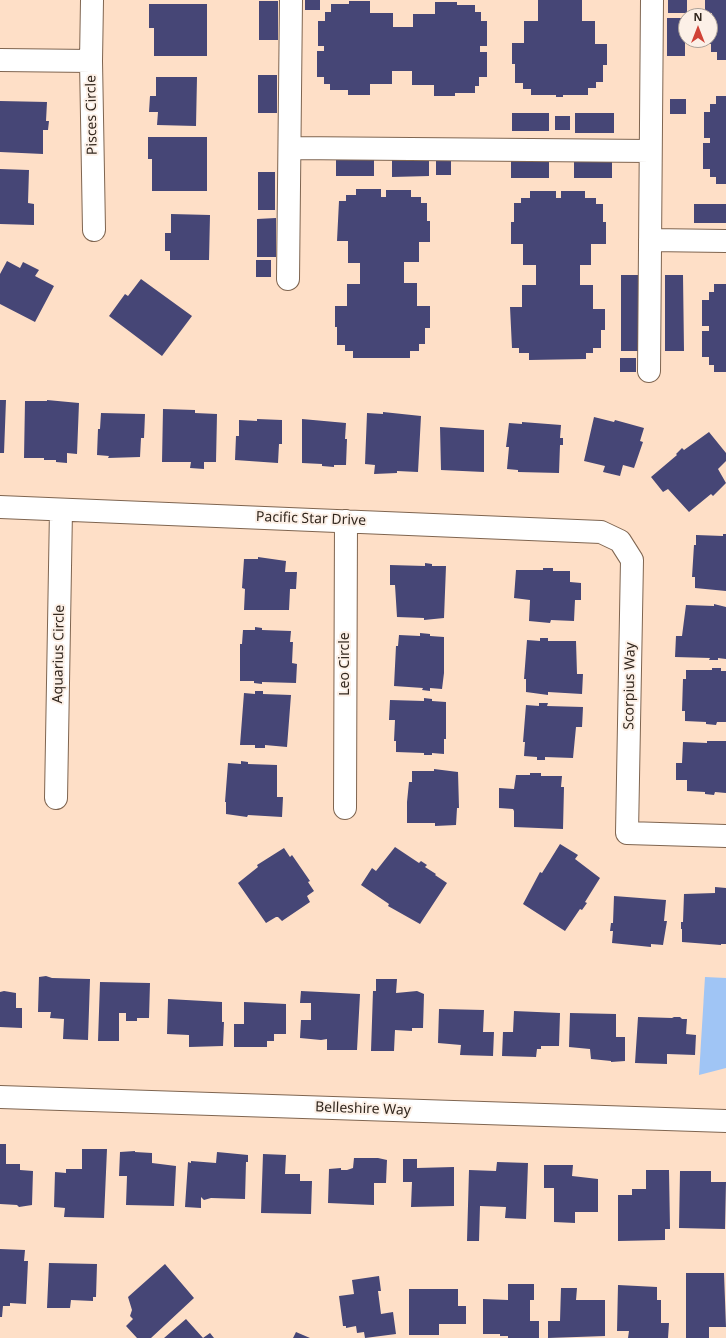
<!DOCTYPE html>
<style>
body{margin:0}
#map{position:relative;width:726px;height:1338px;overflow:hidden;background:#fedfc7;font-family:"Noto Sans",sans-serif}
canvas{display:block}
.north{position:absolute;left:678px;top:8px;width:40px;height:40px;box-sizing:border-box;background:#fcf0e7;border:1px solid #aba097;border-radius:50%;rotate:0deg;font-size:11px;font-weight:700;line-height:16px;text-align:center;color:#32271e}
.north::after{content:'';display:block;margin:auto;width:14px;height:18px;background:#d04236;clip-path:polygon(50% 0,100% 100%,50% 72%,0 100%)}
</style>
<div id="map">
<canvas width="726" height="1338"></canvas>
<div class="north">N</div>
</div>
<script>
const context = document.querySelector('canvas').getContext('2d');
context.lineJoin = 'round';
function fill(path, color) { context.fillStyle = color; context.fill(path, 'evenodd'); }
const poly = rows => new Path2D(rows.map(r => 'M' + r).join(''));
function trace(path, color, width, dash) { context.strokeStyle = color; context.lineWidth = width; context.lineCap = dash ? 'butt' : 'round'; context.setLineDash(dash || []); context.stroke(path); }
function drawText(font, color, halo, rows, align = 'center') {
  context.font = font + ' "Noto Sans",sans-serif'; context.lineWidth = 4; context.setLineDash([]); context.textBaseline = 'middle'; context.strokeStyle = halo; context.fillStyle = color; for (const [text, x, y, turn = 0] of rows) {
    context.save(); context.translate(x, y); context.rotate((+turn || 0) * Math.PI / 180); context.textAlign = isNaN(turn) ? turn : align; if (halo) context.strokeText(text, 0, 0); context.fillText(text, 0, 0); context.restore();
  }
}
const water = poly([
 [705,977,726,978,726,1068,699,1075]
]);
const building = poly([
 [305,0,320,0,320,10,305,10],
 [538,0,582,0,582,21,595,21,595,44,607,44,607,65,603,65,603,82,596,82,596,88,588,88,588,95,563,95,563,97,556,97,556,95,531,95,531,89,523,89,523,83,515,83,515,64,512,64,512,43,524,43,524,21,538,21],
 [668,0,687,0,687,13,668,13],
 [705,0,726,0,726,60,717,60,717,52,711,52,711,44,704,44,704,40,710,40,710,18,712,18,712,13,705,13],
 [259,1,278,1,278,40,259,40],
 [349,1,370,1,370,13,393,13,393,27,413,27,413,14,435,14,435,2,457,2,457,5,475,5,475,12,481,12,481,21,487,21,487,46,480,46,480,52,487,52,487,77,479,77,479,86,475,86,475,93,455,93,455,96,434,96,434,85,412,85,412,71,392,71,392,84,370,84,370,95,348,95,348,90,330,90,330,84,324,84,324,77,317,77,317,51,324,51,324,46,318,46,318,21,325,21,325,12,331,12,331,4,349,4],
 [149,4,207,4,207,56,154,56,154,28,149,28],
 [667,18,685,18,685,56,667,56],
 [258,75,277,75,277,113,258,113],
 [156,77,197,77,196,126,157,125,158,112,149,112,150,96,156,96],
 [716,96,726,96,726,184,716,184,716,177,710,177,710,169,703,169,703,143,710,143,710,138,704,138,704,112,710,112,710,104,716,104],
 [670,99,686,99,686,114,670,114],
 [0,101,47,102,46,121,49,121,48,130,43,130,43,154,0,152],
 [512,113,549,113,549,131,512,131],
 [575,113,614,113,614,133,575,133],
 [555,116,570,116,570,130,555,130],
 [148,137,207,137,207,191,152,191,152,159,148,159],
 [336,157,374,157,374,176,336,176],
 [392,157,429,157,429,176,392,177],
 [436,159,451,159,451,175,436,175],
 [511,159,549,159,549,178,511,178],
 [574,159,612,159,612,178,574,178],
 [0,169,29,170,28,203,34,204,34,225,0,224],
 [258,172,275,172,275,210,258,210],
 [356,189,381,189,381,197,386,197,386,190,411,190,411,197,421,197,421,203,427,203,427,221,430,221,430,242,419,242,419,262,404,262,404,283,417,283,417,306,430,306,430,328,425,328,425,344,419,344,419,351,410,351,410,358,353,358,353,351,345,351,345,345,337,345,337,327,335,327,335,306,347,306,347,284,360,284,360,263,348,263,348,241,337,241,339,201,346,201,346,195,356,195],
 [530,191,556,191,556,198,561,198,561,191,585,191,585,198,596,198,596,204,603,204,603,222,606,222,606,244,591,244,591,265,580,265,580,285,593,285,593,309,605,309,605,330,601,330,601,348,593,348,593,353,586,353,586,359,529,360,529,353,519,353,519,348,512,348,510,307,522,307,522,285,536,285,536,265,523,265,523,244,511,244,511,222,514,222,514,203,521,203,521,198,530,198],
 [694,204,726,204,726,223,694,223],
 [171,214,210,215,209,260,170,260,170,251,165,251,165,233,171,233],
 [276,218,276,257,257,257,257,219],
 [256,260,271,260,271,277,256,277],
 [7,261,20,268,23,262,39,270,35,276,54,286,35,322,0,304,0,274],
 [621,275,640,275,640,351,621,351],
 [665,275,683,275,684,351,665,351],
 [141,279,192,316,162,356,109,316,125,294,128,296],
 [714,284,726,284,726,372,714,372,714,365,709,365,709,357,702,357,702,331,709,331,709,326,702,326,702,300,709,300,709,292,714,292],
 [620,358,636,358,636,372,620,372],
 [0,400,6,400,4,453,0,453],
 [47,400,79,403,77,454,67,453,67,463,56,462,56,460,44,460,44,458,24,458,25,401,47,401],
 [163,409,195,410,195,413,217,414,216,462,204,462,204,469,190,468,191,462,162,462],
 [383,412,421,416,418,472,397,471,397,473,374,474,375,465,365,464,367,413,383,414],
 [101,413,145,414,144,438,141,438,140,457,108,458,109,456,97,455,98,429,100,429],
 [594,417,614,422,615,420,644,428,640,441,643,442,634,468,623,465,620,476,603,472,605,466,584,461],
 [257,419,282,420,282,444,279,444,278,463,235,460,236,436,239,436,239,420,257,421],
 [302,419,346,423,345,439,347,439,346,465,334,465,334,467,322,466,322,464,302,463],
 [522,422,561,425,560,438,563,438,563,445,560,445,559,473,518,472,518,470,507,469,509,447,506,447,509,423,522,424],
 [440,427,484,430,484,472,441,470],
 [709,432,726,453,726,461,718,469,726,483,713,496,711,494,689,512,668,489,663,492,651,477,677,455,676,454,682,448,684,450],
 [723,534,726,534,726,591,695,588,695,577,692,577,694,545,696,545,696,535,723,536],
 [258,557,286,561,285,572,297,572,296,589,290,589,289,610,244,610,245,589,242,588,244,559,258,559],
 [425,563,432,564,432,566,446,566,444,618,424,620,424,618,397,617,395,585,390,585,390,565,425,566],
 [543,568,553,568,553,571,570,571,570,582,581,583,581,600,575,600,574,621,551,620,550,623,529,621,530,600,514,598,516,570,543,570],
 [714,604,726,607,726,659,718,658,718,660,709,660,710,658,675,657,676,636,682,636,686,605,714,606],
 [255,627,262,628,262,630,291,631,290,642,293,642,292,663,297,664,296,683,262,682,262,684,254,683,254,681,240,681,240,644,242,644,243,630,255,630],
 [420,633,430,634,430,636,444,637,444,673,442,689,430,688,430,691,422,690,423,688,394,686,396,646,398,646,399,635,420,636],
 [540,638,548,638,548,641,576,641,577,674,583,674,582,694,548,692,548,695,526,692,526,679,524,679,527,640,540,641],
 [712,668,721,668,721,671,726,671,726,722,717,722,716,725,706,724,706,722,685,721,685,711,682,711,683,679,686,679,686,670,712,670],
 [255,691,263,691,263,694,291,695,287,747,265,745,265,748,255,748,255,745,240,745,244,693,255,694],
 [424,698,432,699,432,701,446,702,446,739,444,739,444,754,432,753,432,755,424,755,424,753,396,752,396,741,394,741,395,720,389,720,390,700,424,701],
 [539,703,548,703,547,706,583,707,582,727,576,727,573,758,545,757,545,760,537,760,537,757,524,756,525,742,523,742,526,705,539,706],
 [707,741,726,741,726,793,715,792,714,795,705,794,705,792,687,791,687,780,676,780,676,763,682,763,683,742,707,743],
 [241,761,248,762,248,764,277,765,277,797,283,797,282,817,248,815,247,817,226,814,226,802,225,802,228,763,241,764],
 [434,769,458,772,459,808,457,808,456,825,435,826,435,823,407,823,407,802,409,782,412,782,412,771,434,771],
 [530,773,541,773,541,776,562,776,561,787,564,787,563,829,514,827,514,811,513,809,499,808,499,788,514,789,516,775,530,775],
 [560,844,578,855,575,859,600,878,585,902,587,903,582,910,580,909,565,931,523,904,540,872,542,873],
 [395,847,419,863,421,861,427,865,425,867,436,874,435,875,447,883,420,924,388,906,389,904,361,885,372,868,376,871],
 [284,848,290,857,292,855,310,881,308,882,314,891,307,896,310,902,282,921,278,917,276,917,266,923,238,883,258,867,257,865],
 [715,887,726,888,726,944,721,944,721,945,682,942,682,929,681,929,681,922,683,922,684,894,715,893],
 [614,896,666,900,664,921,667,921,663,945,651,944,651,947,612,943,613,931,610,931,611,923,613,923],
 [46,976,52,978,90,979,88,1040,63,1039,64,1019,50,1018,51,1012,38,1012,39,977],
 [376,979,397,979,396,993,417,991,424,994,423,1028,412,1028,412,1031,395,1030,394,1051,371,1051,373,991,376,991],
 [100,982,150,983,149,1018,137,1018,137,1021,126,1021,126,1013,119,1013,119,1041,98,1041],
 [4,991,16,993,16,1008,22,1008,22,1028,0,1027,0,992],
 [301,991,360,994,357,1050,327,1050,327,1039,321,1040,300,1038,301,1020,311,1020,311,1003,300,1003],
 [168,999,222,1002,222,1022,224,1022,223,1046,189,1047,189,1035,167,1034],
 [244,1002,286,1004,286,1034,274,1034,274,1041,267,1041,267,1047,234,1047,234,1024,244,1024],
 [439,1009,484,1010,483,1032,494,1032,493,1056,460,1055,461,1045,438,1043],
 [514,1011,560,1013,559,1046,541,1046,541,1049,537,1049,536,1057,502,1056,503,1032,513,1032],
 [570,1013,616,1014,616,1037,625,1037,625,1061,611,1062,611,1061,591,1059,590,1049,569,1047],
 [638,1017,672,1018,674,1017,680,1017,682,1019,687,1019,686,1034,696,1035,695,1055,667,1054,667,1064,635,1063],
 [0,1144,6,1144,6,1164,20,1164,20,1170,33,1171,32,1205,19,1207,17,1205,0,1204],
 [82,1149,107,1149,104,1218,64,1217,65,1208,54,1207,55,1172,66,1173,66,1169,82,1169],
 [135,1151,135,1152,152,1153,152,1163,176,1166,174,1206,126,1205,127,1176,119,1176,120,1152],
 [217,1152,248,1155,248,1162,246,1162,245,1199,211,1198,204,1200,201,1197,201,1208,185,1207,188,1162,191,1163,191,1161,216,1163],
 [263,1154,286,1155,285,1174,300,1174,300,1181,312,1181,311,1214,261,1213],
 [354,1158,378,1158,387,1160,386,1183,374,1183,374,1205,328,1203,329,1169,341,1168,341,1170,347,1170,353,1168],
 [403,1159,417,1159,417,1168,454,1167,454,1206,411,1207,412,1182,403,1182],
 [497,1162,528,1163,526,1219,505,1218,506,1207,480,1206,479,1241,467,1241,469,1170,496,1171],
 [544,1165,573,1165,572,1176,598,1179,598,1212,575,1212,575,1223,554,1222,554,1188,544,1188],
 [646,1170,669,1170,670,1229,665,1229,665,1240,618,1241,618,1195,632,1195,632,1189,646,1189],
 [680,1171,711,1171,711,1182,726,1182,725,1229,679,1228],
 [0,1249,25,1250,24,1261,28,1261,26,1304,10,1303,10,1306,3,1306,2,1317,0,1317],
 [49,1263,97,1264,96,1297,93,1297,93,1301,71,1300,70,1308,47,1308],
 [165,1264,194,1298,151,1338,137,1338,126,1326,133,1319,130,1316,132,1310,128,1297],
 [686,1273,724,1273,726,1327,709,1327,709,1338,686,1338],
 [379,1276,381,1291,378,1291,381,1314,393,1312,396,1334,365,1338,364,1332,357,1333,356,1326,346,1328,346,1326,343,1326,339,1296,354,1294,352,1280],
 [508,1284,534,1284,534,1300,530,1300,530,1321,539,1321,539,1338,508,1338,508,1336,500,1336,500,1334,483,1334,483,1299,508,1300],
 [618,1285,657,1287,657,1300,661,1300,661,1323,669,1323,668,1338,628,1338,629,1331,617,1331],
 [561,1288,577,1288,576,1300,605,1300,605,1336,548,1338,548,1321,560,1321],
 [409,1289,458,1289,458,1306,466,1306,466,1324,439,1324,439,1335,409,1335],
 [186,1319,203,1338,164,1338],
 [296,1332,310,1338,293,1338],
 [210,1333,214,1338,203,1338]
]);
const minor = poly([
 [92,0,91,61,94,230],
 [0,60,91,61],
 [291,148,650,151],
 [650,240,726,241],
 [288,279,291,0],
 [649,371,652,0],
 [0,507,601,532,620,541,632,560,627,833,726,836],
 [56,798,61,510],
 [345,808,346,521],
 [0,1097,726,1121]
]);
const streetNames = [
 ["Pisces Circle",92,115,-91],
 ["Pacific Star Drive",311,519,2],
 ["Aquarius Circle",59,654,-89],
 ["Leo Circle",345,664,-90],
 ["Scorpius Way",630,686,-89],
 ["Belleshire Way",363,1109,2]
];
fill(water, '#a0c5f5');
fill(building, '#464676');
trace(minor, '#7f6550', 24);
trace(minor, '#fff', 22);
drawText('14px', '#32271e', '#fcf0e7', streetNames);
</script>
